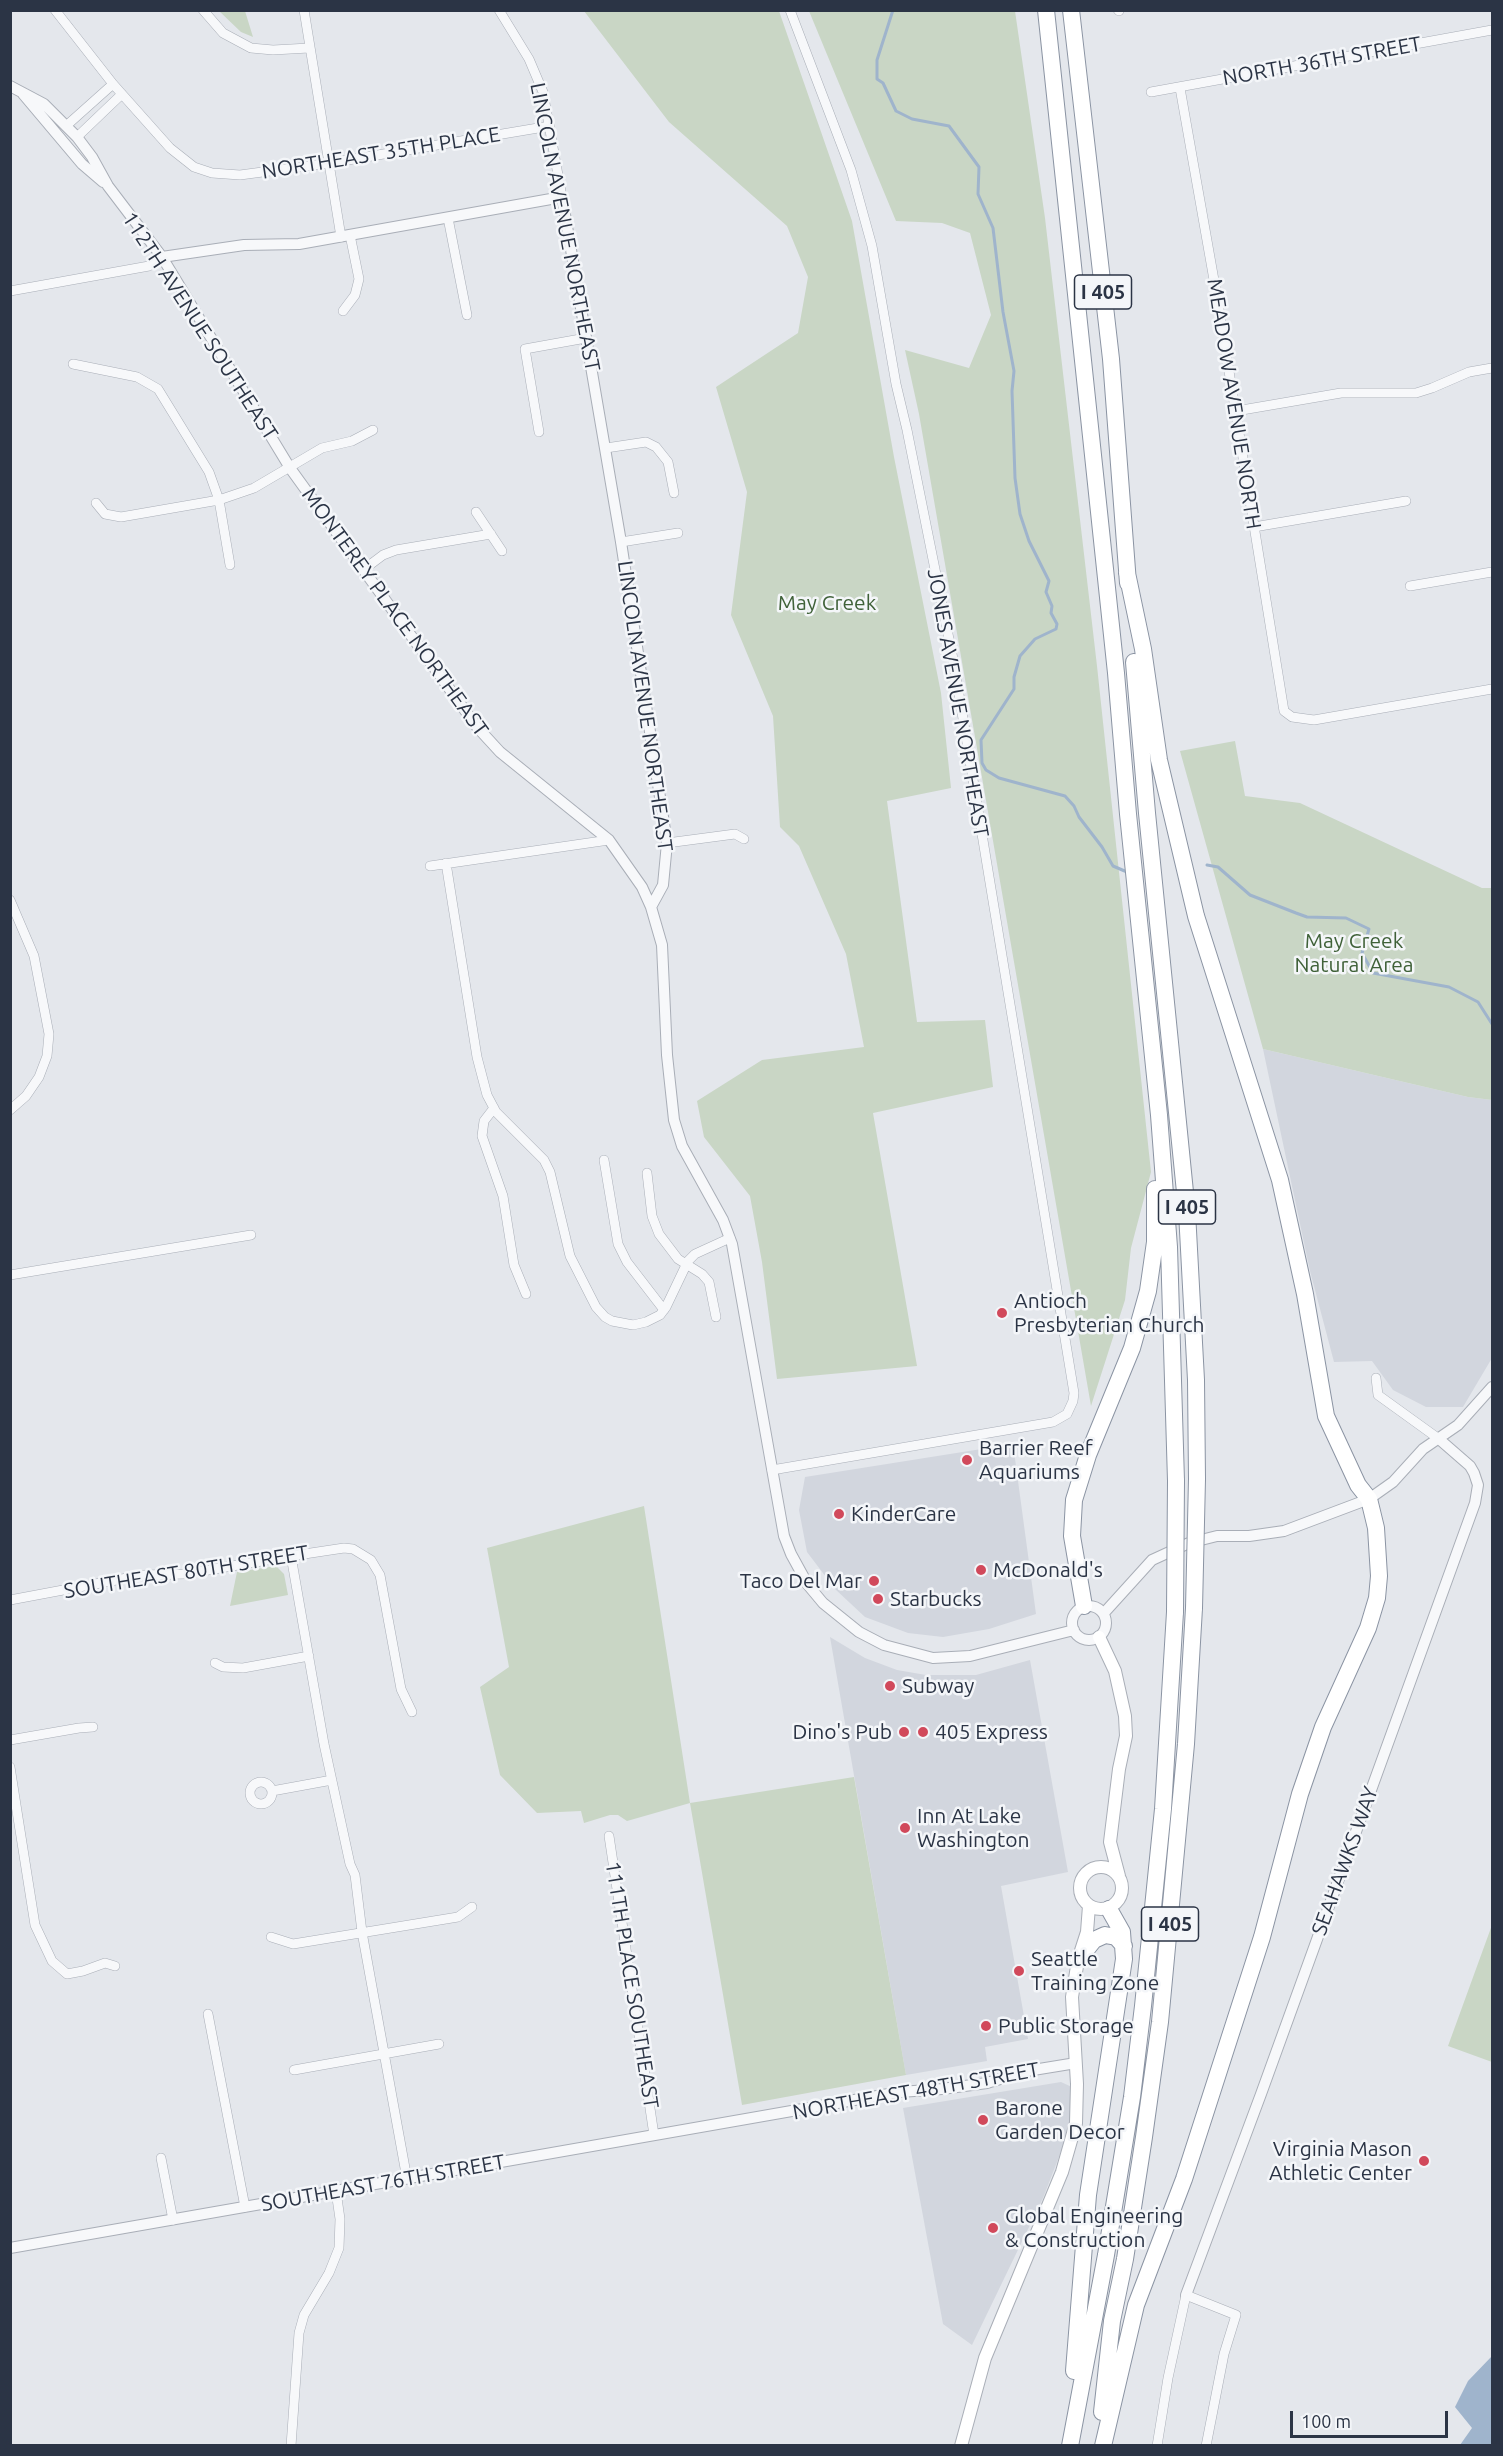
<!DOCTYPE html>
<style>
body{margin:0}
#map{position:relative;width:1503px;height:2456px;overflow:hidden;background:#e4e7ec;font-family:Ubuntu,sans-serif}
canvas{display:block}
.frame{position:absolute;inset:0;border:12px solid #2b3445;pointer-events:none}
.scale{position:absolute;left:1290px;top:2411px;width:158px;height:27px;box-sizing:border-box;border:3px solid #2b3445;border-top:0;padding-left:8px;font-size:18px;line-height:21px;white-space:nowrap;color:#2b3445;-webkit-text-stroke:4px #f4f6f9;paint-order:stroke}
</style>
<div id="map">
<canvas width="1503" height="2456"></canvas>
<div class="frame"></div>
<div class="scale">100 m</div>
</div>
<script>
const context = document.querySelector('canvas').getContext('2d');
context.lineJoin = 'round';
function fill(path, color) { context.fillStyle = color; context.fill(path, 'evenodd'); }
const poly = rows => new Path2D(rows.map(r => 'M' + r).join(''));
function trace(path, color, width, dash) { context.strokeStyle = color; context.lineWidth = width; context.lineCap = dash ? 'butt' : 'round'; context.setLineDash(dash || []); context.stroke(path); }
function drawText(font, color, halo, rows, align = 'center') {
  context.font = font + ' Ubuntu,sans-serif'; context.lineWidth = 5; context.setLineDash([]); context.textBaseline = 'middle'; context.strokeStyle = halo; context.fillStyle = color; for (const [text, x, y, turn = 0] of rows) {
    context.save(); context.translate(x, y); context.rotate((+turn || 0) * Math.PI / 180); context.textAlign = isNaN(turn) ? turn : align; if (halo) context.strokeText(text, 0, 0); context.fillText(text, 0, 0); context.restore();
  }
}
const built = poly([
 [1263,1049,1468,1097,1492,1100,1492,1358,1463,1407,1426,1407,1393,1390,1372,1361,1334,1362,1310,1271],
 [1013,1444,1036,1614,989,1629,943,1637,908,1633,865,1617,835,1589,807,1552,799,1510,805,1477],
 [830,1637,865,1658,897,1670,926,1675,976,1675,1030,1660,1068,1872,1001,1886,1028,2039,985,2047,987,2061,906,2075],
 [1061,2082,1074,2088,1076,2113,1043,2198,972,2345,943,2324,903,2108]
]);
const green = poly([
 [219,11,245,11,253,37,241,32],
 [584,11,779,11,852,221,894,457,941,693,951,788,887,801,917,1022,985,1020,993,1087,873,1113,917,1366,777,1379,762,1262,750,1196,704,1137,697,1101,762,1060,864,1047,846,954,799,846,780,827,773,716,731,615,747,492,716,387,798,333,808,277,787,226,669,122],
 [809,11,1015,11,1045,218,1097,666,1151,1172,1131,1248,1125,1300,1091,1406,919,414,905,350,969,368,991,315,970,233,942,223,896,221],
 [1235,741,1245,796,1300,803,1482,888,1492,888,1492,1100,1468,1097,1263,1049,1180,751],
 [644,1506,690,1803,854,1777,906,2075,742,2105,690,1803,627,1821,618,1815,610,1815,584,1823,581,1811,537,1813,500,1775,480,1687,509,1667,487,1548],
 [276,1566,284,1574,288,1595,230,1606,237,1572],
 [1492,1925,1492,2062,1448,2046]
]);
const water = poly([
 [1492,2356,1492,2445,1460,2445,1472,2428,1455,2407,1468,2381]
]);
const stream = poly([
 [893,10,877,60,877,79,883,83,896,111,912,119,949,126,979,167,978,194,993,228,1003,312,1014,371,1012,391,1015,478,1020,514,1029,541,1049,581,1046,592,1052,606,1051,613,1057,624,1056,629,1035,639,1020,656,1014,677,1014,689,981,740,982,763,986,770,999,778,1065,796,1074,806,1079,817,1102,847,1113,866,1127,872],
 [1207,865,1218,867,1250,895,1296,913,1307,917,1346,918,1369,929,1362,953,1373,973,1449,987,1478,1002,1492,1024]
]);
const minor = poly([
 [55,10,113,84,170,148,194,167,212,173,240,175,330,163,550,126],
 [203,10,223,33,251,48,273,50,309,48],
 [304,10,341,237],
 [499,10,529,59,543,92,562,197],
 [1118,10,1119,11],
 [1180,88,1217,297,1284,711,1292,717,1314,720,1492,689],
 [1151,92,1492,30],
 [66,126,113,84],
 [77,137,122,94],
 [448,218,467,315],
 [10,291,149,266,162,257],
 [343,311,355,295,359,279,350,235],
 [73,364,137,377,158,389,209,472,219,500,230,565],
 [1236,411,1341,393,1416,393,1432,388,1469,372,1492,368],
 [539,432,525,349,586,338],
 [606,448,646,442,656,447,668,462,674,493],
 [96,503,105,514,121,517,219,500,254,488,322,448,352,441,373,430],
 [476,512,502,551],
 [1254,527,1406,501],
 [621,542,678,533],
 [363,570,383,555,396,550,491,534],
 [1410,586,1492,572],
 [667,843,735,834,744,839],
 [446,863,477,1057,487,1095,496,1112,544,1160,550,1172,570,1256,596,1307,605,1317,612,1321,633,1325,646,1322,660,1315,666,1307,688,1261,695,1254,730,1238],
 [430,866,609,840],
 [10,900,34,956,49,1034,47,1056,39,1077,26,1096,10,1110],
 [494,1108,484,1121,482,1136,503,1196,514,1265,526,1294],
 [604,1160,618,1244,627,1262,664,1310],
 [647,1173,652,1216,659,1234,678,1259,702,1274,709,1282,716,1317],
 [10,1275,251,1235],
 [1376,1378,1378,1395,1439,1439],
 [772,1470,1053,1422,1067,1414,1073,1401,1074,1393,954,664,907,430,896,384,872,246,851,170,790,10],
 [291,1556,324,1744,350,1864,355,1875,362,1932,407,2179],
 [10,1600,143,1575,185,1574,291,1556,344,1548,353,1549,371,1560,380,1575,401,1689,412,1712],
 [215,1663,223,1667,243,1668,309,1656],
 [10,1740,79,1728,93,1727],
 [10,1767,35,1925,52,1961,67,1974,83,1971,105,1963,115,1966],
 '250 1793a11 11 0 1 1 22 0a11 11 0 1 1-22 0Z',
 [272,1791,332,1780],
 [609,1836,654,2135],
 [271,1937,293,1944,458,1917,472,1907],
 [208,2014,245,2207],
 [294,2070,439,2044],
 [161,2158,173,2220],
 [291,2446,299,2333,304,2315,329,2273,339,2248,340,2219,336,2191],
 [1157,2446,1168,2378,1186,2295,1236,2315,1224,2354,1206,2446]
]);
const tertiary = poly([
 [10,86,44,104,77,137,92,157,108,186,162,257,290,468,477,727,500,752,609,840,642,887,651,907,662,945,667,1055,674,1120,682,1146,723,1220,732,1244,784,1536,791,1554,808,1585,823,1603,859,1632,884,1645,933,1658,970,1656,1074,1630],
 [23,94,82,164,103,182],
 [162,257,244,245,299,244,562,197,621,542,667,843,663,885,651,907],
 '1072 1623a17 17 0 1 1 34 0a17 17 0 1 1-34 0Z',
 [1104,1613,1152,1560,1189,1543,1217,1536,1249,1536,1284,1531,1369,1499,1393,1482,1423,1449,1458,1425,1492,1387],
 [10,2248,900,2092,942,2089,987,2083,1027,2071,1076,2063],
 [1186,2295,1261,2094,1475,1503,1478,1485,1474,1473,1470,1466,1439,1439]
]);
const secondary = poly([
 [1099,1637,1115,1671,1125,1716,1126,1736,1119,1769,1110,1842,1119,1876],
 '1080 1888a21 21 0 1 1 42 0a21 21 0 1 1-42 0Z',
 [961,2446,985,2358,1062,2172,1076,2123,1077,2084,1072,1997,1078,1960,1087,1932,1089,1906]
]);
const motorway = poly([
 [1046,10,1116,673,1128,814,1159,1115,1169,1247,1176,1481],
 [1071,10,1111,359,1128,583],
 [1134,662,1147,813,1187,1212,1196,1380,1197,1479],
 [1084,1606,1072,1536,1074,1500,1088,1455,1132,1348,1148,1291,1155,1242,1155,1189],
 [1078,1960,1094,1940,1105,1935,1116,1937,1124,1946],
 [1074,2371,1088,2195,1124,1959,1122,1932,1109,1909],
 [1102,2412,1112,2321,1125,2259,1144,2137,1160,2022,1186,1744,1194,1608],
 [1070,2446,1106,2255,1132,2097,1143,2006,1163,1809,1175,1612],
 [1103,2446,1136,2305,1184,2179,1262,1937,1300,1794,1323,1727,1368,1628,1377,1598,1379,1576,1376,1528,1369,1499,1358,1485,1326,1416,1305,1294,1280,1180,1196,916,1159,760,1143,649,1127,573]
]);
const motorwayBridge = poly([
 [1194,1608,1197,1479],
 [1175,1612,1176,1481]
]);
const markers = [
 [1002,1313,6,"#d1495b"],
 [967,1460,6,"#d1495b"],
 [839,1514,6,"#d1495b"],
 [981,1570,6,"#d1495b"],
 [874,1581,6,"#d1495b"],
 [878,1599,6,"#d1495b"],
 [890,1686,6,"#d1495b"],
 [904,1732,6,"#d1495b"],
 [923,1732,6,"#d1495b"],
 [905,1828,6,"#d1495b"],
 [1019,1971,6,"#d1495b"],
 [986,2026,6,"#d1495b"],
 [983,2120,6,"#d1495b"],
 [1424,2161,6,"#d1495b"],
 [993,2228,6,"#d1495b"]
];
const shields = [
 [1103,292,57],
 [1187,1207,57],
 [1170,1924,57]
];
const shieldNames = [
 ["I 405",1103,292],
 ["I 405",1187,1207],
 ["I 405",1170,1924]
];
const streetNames = [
 ["NORTH 36TH STREET",1322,61,-10],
 ["NORTHEAST 35TH PLACE",381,153,-9],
 ["LINCOLN AVENUE NORTHEAST",565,227,79],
 ["112TH AVENUE SOUTHEAST",200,326,57],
 ["MEADOW AVENUE NORTH",1234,404,81],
 ["MONTEREY PLACE NORTHEAST",395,612,54],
 ["JONES AVENUE NORTHEAST",958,703,80],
 ["LINCOLN AVENUE NORTHEAST",645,706,82],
 ["SOUTHEAST 80TH STREET",186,1572,-9],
 ["SEAHAWKS WAY",1345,1861,-70],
 ["111TH PLACE SOUTHEAST",632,1985,81],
 ["NORTHEAST 48TH STREET",916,2091,-10],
 ["SOUTHEAST 76TH STREET",383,2183,-10]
];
const parkNames = [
 ["May Creek",827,603],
 ["May Creek",1354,941],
 ["Natural Area",1354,965]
];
const poiNames = [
 ["Antioch",1014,1301],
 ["Presbyterian Church",1014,1325],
 ["Barrier Reef",979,1448],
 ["Aquariums",979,1472],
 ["KinderCare",851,1514],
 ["McDonald's",993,1570],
 ["Taco Del Mar",862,1581,"right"],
 ["Starbucks",890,1599],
 ["Subway",902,1686],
 ["Dino's Pub",892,1732,"right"],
 ["405 Express",935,1732],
 ["Inn At Lake",917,1816],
 ["Washington",917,1840],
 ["Seattle",1031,1959],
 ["Training Zone",1031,1983],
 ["Public Storage",998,2026],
 ["Barone",995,2108],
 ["Garden Decor",995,2132],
 ["Virginia Mason",1412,2149,"right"],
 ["Athletic Center",1412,2173,"right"],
 ["Global Engineering",1005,2216],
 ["& Construction",1005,2240]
];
fill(built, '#d2d6de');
fill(green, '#c9d6c5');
fill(water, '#9fb4cc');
trace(stream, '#9fb4cc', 3);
trace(minor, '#a9aeb7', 10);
trace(tertiary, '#a9aeb7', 12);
trace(secondary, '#a9aeb7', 14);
trace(motorway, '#8b94a3', 18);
trace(minor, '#f7f8fa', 9);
trace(tertiary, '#f7f8fa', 10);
trace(secondary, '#fff', 12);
trace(motorway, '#fff', 16);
trace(motorwayBridge, '#8b94a3', 18, []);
trace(motorwayBridge, '#fff', 16);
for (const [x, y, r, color] of markers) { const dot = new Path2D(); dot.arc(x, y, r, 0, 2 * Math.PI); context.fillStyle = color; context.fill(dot); trace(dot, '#f4f6f9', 2); }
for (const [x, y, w] of shields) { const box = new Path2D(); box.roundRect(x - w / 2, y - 17, w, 34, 4.5); context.fillStyle = '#f4f6f9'; context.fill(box); trace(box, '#2b3445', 1.5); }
drawText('bold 20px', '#2b3445', null, shieldNames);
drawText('21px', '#2b3445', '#f4f6f9', streetNames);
drawText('21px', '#3f6138', '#f4f6f9', parkNames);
drawText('21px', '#2b3445', '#f4f6f9', poiNames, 'left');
</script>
